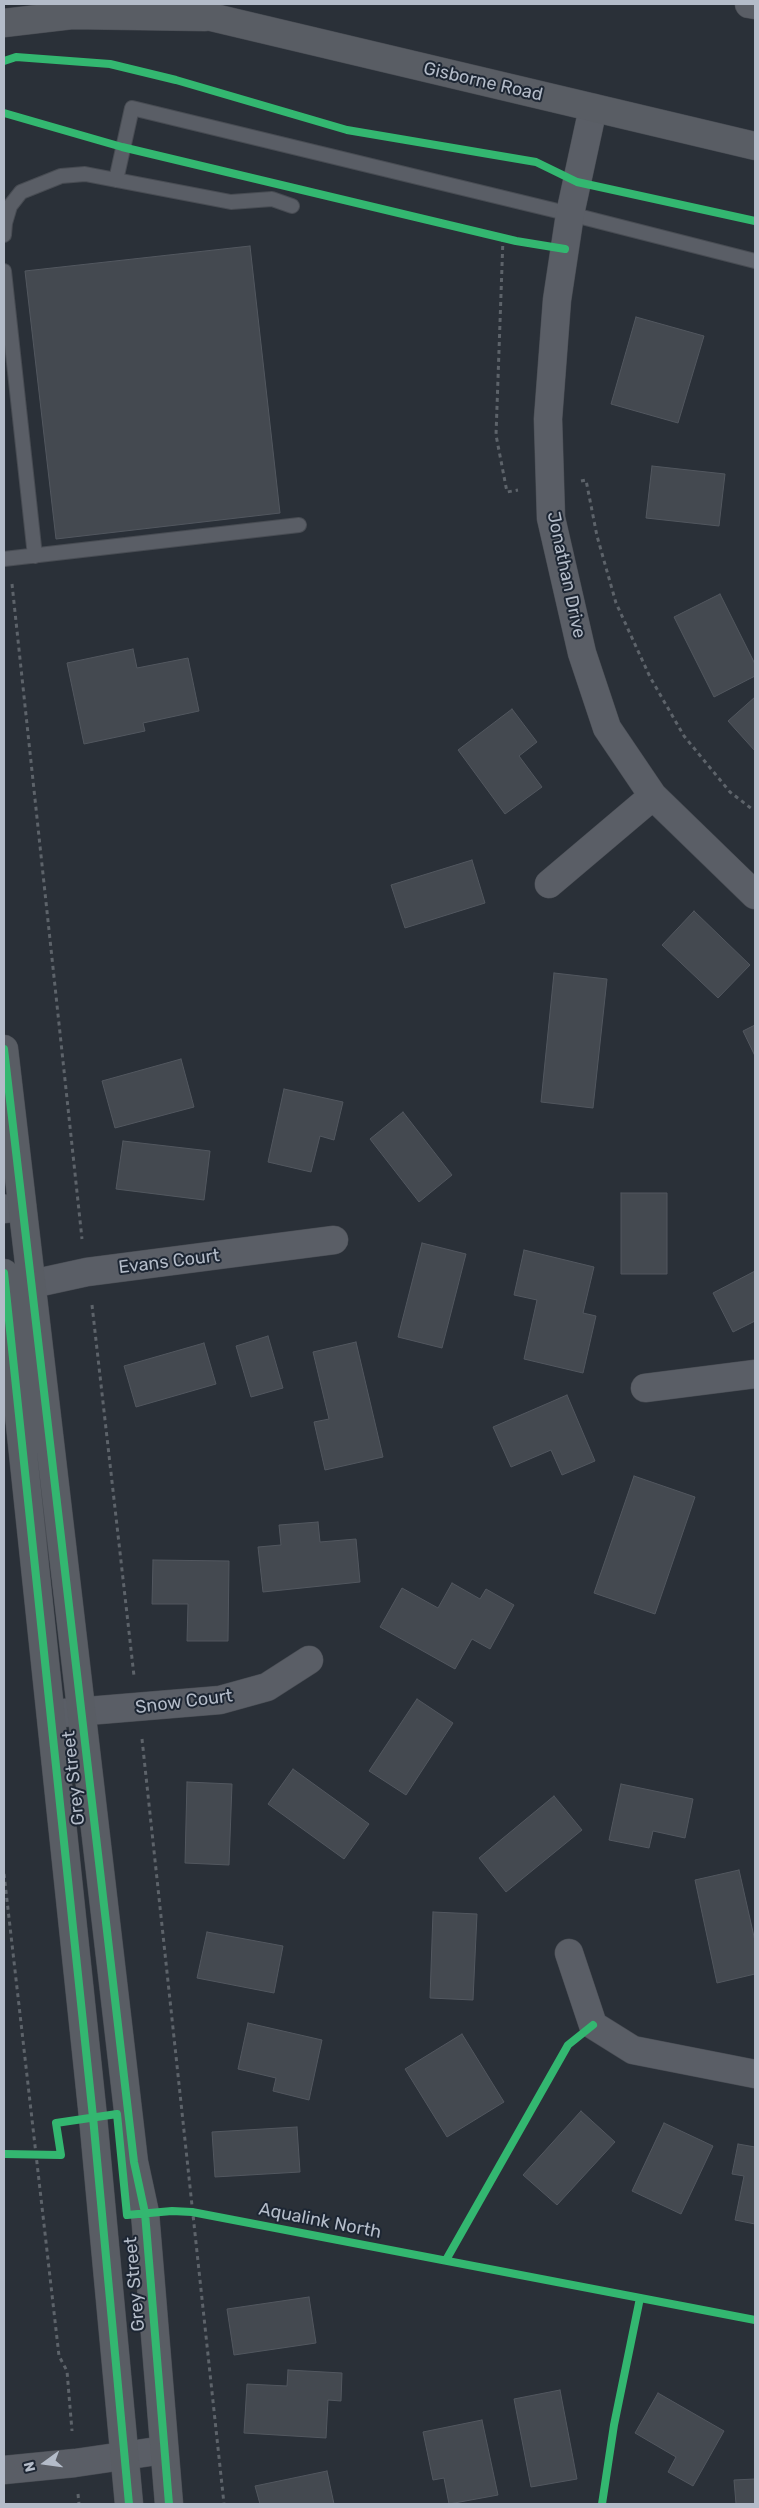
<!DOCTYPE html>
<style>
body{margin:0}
#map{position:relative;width:759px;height:2508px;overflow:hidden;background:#2a3038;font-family:Rubik,sans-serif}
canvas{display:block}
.frame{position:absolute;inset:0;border:5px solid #b4bcc9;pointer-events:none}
.north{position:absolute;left:20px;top:2438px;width:50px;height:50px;-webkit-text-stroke:4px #1d2633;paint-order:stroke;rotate:256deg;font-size:14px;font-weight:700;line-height:20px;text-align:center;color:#b4bcc9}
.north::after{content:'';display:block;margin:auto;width:18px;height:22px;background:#b4bcc9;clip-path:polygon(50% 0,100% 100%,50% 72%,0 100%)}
</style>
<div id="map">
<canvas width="759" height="2508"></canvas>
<div class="frame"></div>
<div class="north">N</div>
</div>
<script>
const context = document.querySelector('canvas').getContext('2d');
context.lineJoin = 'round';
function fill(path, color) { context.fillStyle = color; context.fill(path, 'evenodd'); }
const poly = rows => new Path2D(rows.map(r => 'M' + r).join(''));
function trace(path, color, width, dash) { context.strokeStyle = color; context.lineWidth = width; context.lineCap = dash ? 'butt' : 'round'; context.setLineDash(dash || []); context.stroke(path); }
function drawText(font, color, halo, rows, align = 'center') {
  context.font = font + ' Rubik,sans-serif'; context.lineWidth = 4; context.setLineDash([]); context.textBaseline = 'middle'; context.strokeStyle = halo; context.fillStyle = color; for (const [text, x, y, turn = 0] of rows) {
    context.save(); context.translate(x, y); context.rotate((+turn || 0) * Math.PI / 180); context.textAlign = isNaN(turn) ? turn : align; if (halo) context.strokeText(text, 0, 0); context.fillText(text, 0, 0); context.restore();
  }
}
const building = poly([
 [250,246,280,513,56,539,25,271,250,246],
 [636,317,704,336,678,423,611,404,636,317],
 [652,466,725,474,719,526,646,518,652,466],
 [720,594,755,664,755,676,714,697,674,617,720,594],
 [133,649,137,668,188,658,199,711,143,723,145,731,84,744,67,663,133,649],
 [755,697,755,751,728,721,755,697],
 [512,709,537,742,519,756,542,787,505,814,458,750,512,709],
 [472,860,485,903,405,928,391,885,472,860],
 [694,911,750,965,718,998,662,945,694,911],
 [554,973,607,979,593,1108,541,1102,554,973],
 [755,1025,755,1056,743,1031,755,1025],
 [181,1059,194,1107,115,1128,102,1081,181,1059],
 [284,1089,343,1102,334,1140,320,1136,311,1172,268,1162,284,1089],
 [403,1112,452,1175,419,1202,370,1139,403,1112],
 [123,1141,210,1151,204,1200,116,1189,123,1141],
 [621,1193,667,1193,667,1274,621,1274,621,1193],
 [422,1243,466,1254,442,1348,398,1337,422,1243],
 [524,1250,594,1267,583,1313,596,1316,583,1373,524,1359,537,1300,514,1295,524,1250],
 [755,1271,755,1321,733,1332,713,1293,755,1271],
 [268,1336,283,1388,251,1397,236,1346,268,1336],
 [356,1342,383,1457,325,1470,314,1422,329,1419,313,1352,356,1342],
 [204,1343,216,1384,136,1407,124,1366,204,1343],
 [567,1395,595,1461,562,1475,551,1450,511,1467,493,1427,567,1395],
 [634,1476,695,1497,655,1614,594,1593,634,1476],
 [318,1522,320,1542,356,1539,360,1582,263,1592,258,1547,281,1545,279,1525,318,1522],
 [153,1560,229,1561,228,1641,187,1641,188,1604,152,1604,153,1560],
 [452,1583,480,1599,486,1589,514,1605,490,1649,472,1639,455,1669,380,1627,402,1588,438,1608,452,1583],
 [417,1699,453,1723,406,1795,369,1771,417,1699],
 [293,1769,369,1824,344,1859,268,1804,293,1769],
 [187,1782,232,1784,229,1865,185,1863,187,1782],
 [621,1784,693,1799,685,1838,653,1831,649,1848,609,1840,621,1784],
 [554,1796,582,1830,506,1892,479,1858,554,1796],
 [739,1870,755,1941,755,1974,717,1983,695,1880,739,1870],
 [433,1912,477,1914,473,2000,430,1998,433,1912],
 [207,1932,283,1946,274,1993,197,1978,207,1932],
 [248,2023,322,2040,309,2100,273,2091,276,2078,238,2069,248,2023],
 [462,2034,504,2102,447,2137,405,2069,462,2034],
 [581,2111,615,2142,557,2205,523,2175,581,2111],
 [664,2123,713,2146,681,2214,632,2191,664,2123],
 [297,2127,300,2172,215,2177,212,2132,297,2127],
 [738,2144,755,2147,755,2224,735,2220,744,2176,732,2174,738,2144],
 [309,2297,316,2343,234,2355,227,2309,309,2297],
 [288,2370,342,2373,341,2401,328,2400,326,2438,244,2433,247,2384,287,2386,288,2370],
 [560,2390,577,2479,531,2487,514,2399,560,2390],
 [658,2393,724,2431,693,2486,668,2472,676,2457,635,2433,658,2393],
 [482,2420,498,2495,449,2504,444,2478,433,2480,423,2432,482,2420],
 [327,2471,334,2504,260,2504,255,2486,327,2471],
 [755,2479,755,2504,736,2504,734,2480,755,2479]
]);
const path = poly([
 [503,238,496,435,507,492,518,490],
 [581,481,586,480,597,536,616,603,650,677,684,736,730,792,752,809,755,809],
 [12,584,82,1239],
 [92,1305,134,1676],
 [142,1739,224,2504],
 [4,1874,59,2356,67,2371,72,2431],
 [78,2494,79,2504]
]);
const lane = poly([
 [116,180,132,108,570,214,755,261],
 [4,235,5,223,10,206,21,192,61,176,85,174,231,202,272,199,292,206],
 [4,271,35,556],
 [4,559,299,525]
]);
const street = poly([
 [749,4,755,5],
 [593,108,570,214,557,300,548,419,551,518,582,653,607,728,653,796,755,895],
 [549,884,653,796],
 [4,1209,22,1207],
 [9,1286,32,1284,87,1272,334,1240],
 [645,1388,755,1374],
 [51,1714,220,1700,267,1687,309,1660],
 [569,1953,593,2025,633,2050,755,2074],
 [4,2470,75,2463,164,2450]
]);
const secondary = poly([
 [183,4,211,17,755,146],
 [4,23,72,15,205,17],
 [4,1049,134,2162,145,2213,169,2504],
 [4,1273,93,2117,129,2504]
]);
const cycleway = poly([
 [4,61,16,57,110,64,176,80,347,130,536,162,577,182,755,221],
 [4,113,122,147,516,241,565,249],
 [4,1049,134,2162,145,2213,169,2504],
 [4,1273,93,2117,129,2504],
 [4,2154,61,2155,56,2123,117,2114,127,2215,172,2211,192,2212,755,2320],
 [446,2260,568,2045,593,2025],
 [602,2504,614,2425,640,2298]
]);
const streetNames = [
 ["Gisborne Road",483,82,13],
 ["Jonathan Drive",566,575,78],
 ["Evans Court",169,1262,-7],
 ["Snow Court",184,1702,-7],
 ["Grey Street",74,1778,-96],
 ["Aqualink North",320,2221,11],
 ["Grey Street",135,2284,-95]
];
fill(building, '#444950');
trace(building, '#52575f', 1);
trace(lane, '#484c53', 16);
trace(street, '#484c53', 29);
trace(secondary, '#484c53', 29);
trace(path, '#5d636a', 3, [4, 4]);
trace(lane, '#5a5e66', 14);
trace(street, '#5a5e66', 28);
trace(secondary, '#595d64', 28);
trace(cycleway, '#33b770', 8);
drawText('18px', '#b4bcc9', '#1d2633', streetNames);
</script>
